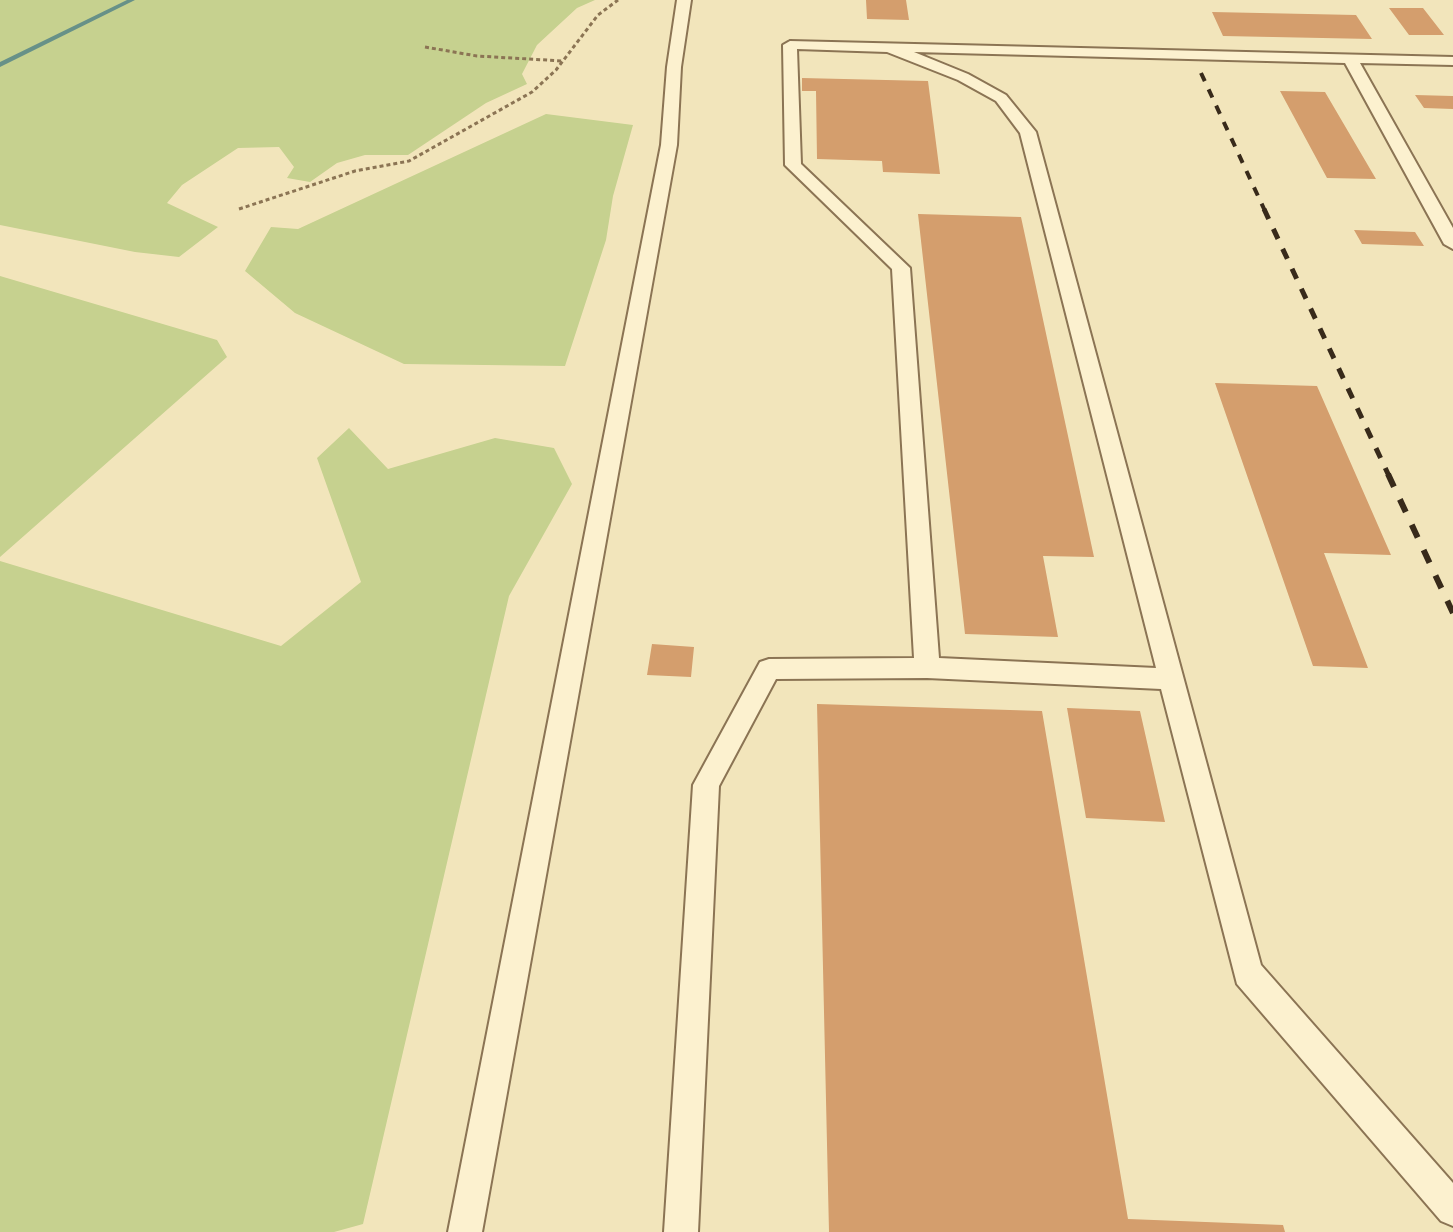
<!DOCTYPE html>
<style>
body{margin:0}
canvas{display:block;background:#f2e5bb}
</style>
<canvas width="1453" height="1232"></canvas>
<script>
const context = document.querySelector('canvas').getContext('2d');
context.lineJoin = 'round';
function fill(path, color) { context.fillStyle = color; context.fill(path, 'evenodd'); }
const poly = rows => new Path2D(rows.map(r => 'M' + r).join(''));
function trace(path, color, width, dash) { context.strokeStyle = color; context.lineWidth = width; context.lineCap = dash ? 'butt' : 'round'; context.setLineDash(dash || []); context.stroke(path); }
const green = poly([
 [0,0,595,0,577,8,537,45,522,74,527,84,486,103,408,155,365,155,337,163,310,182,287,178,294,167,279,147,238,148,182,185,167,203,218,227,179,257,135,252,0,225],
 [546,114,633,125,613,196,606,240,565,366,404,364,295,313,245,271,271,227,298,229],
 [0,276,217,340,227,357,0,557],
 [349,428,388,469,495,438,554,448,572,484,509,596,363,1224,334,1232,0,1232,0,561,281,646,361,582,317,458]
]);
const stream = poly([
 [127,0,135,0,0,67,0,62,127,0]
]);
const building = poly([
 [866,0,906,0,909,20,867,19],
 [1389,8,1423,8,1444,35,1409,35],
 [1212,12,1356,15,1372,39,1223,36],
 [802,78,928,81,940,174,883,172,882,161,817,159,816,91,802,91],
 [1280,91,1325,92,1376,179,1327,178],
 [1415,95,1453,96,1453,109,1424,108],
 [918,214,1021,217,1094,557,1043,556,1058,637,965,634],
 [1354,230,1415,232,1424,246,1362,244],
 [1215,383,1317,386,1391,555,1324,553,1368,668,1313,666],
 [652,644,694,647,691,677,647,675],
 [817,704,1042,711,1128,1219,1283,1225,1285,1232,829,1232],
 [1067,708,1140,711,1165,822,1086,818]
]);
const path = poly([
 [425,47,477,56,563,61],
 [239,209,355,171,409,161,532,92,556,70,598,15,618,0]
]);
const service = poly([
 [677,0,691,0,681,67,677,145,482,1232,448,1232,661,145,667,67,677,0],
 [790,41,1453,57,1453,65,1360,63,1453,228,1453,249,1444,244,1345,63,914,52,968,74,1006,95,1036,132,1261,965,1453,1183,1453,1226,1441,1221,1237,984,1161,689,927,678,776,679,719,786,698,1232,664,1232,693,785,760,662,769,659,914,658,892,269,785,165,783,45,790,41],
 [797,49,887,52,958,80,996,101,1020,133,1156,668,939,658,910,268,801,164,797,49]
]);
const railFar2 = poly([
 [1201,73,1265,211]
]);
const railFar1 = poly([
 [1264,209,1389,476]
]);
const rail = poly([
 [1388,474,1453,613]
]);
fill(green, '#c6d18f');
fill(stream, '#679188');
fill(building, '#d49e6d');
trace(service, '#8b7454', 4);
trace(path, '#8b7454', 3, [4, 3]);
fill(service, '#fcf1cf');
trace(railFar2, '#382a1a', 4, [9, 9]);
trace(railFar1, '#382a1a', 5, [11, 11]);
trace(rail, '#382a1a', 6, [14, 14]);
</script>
